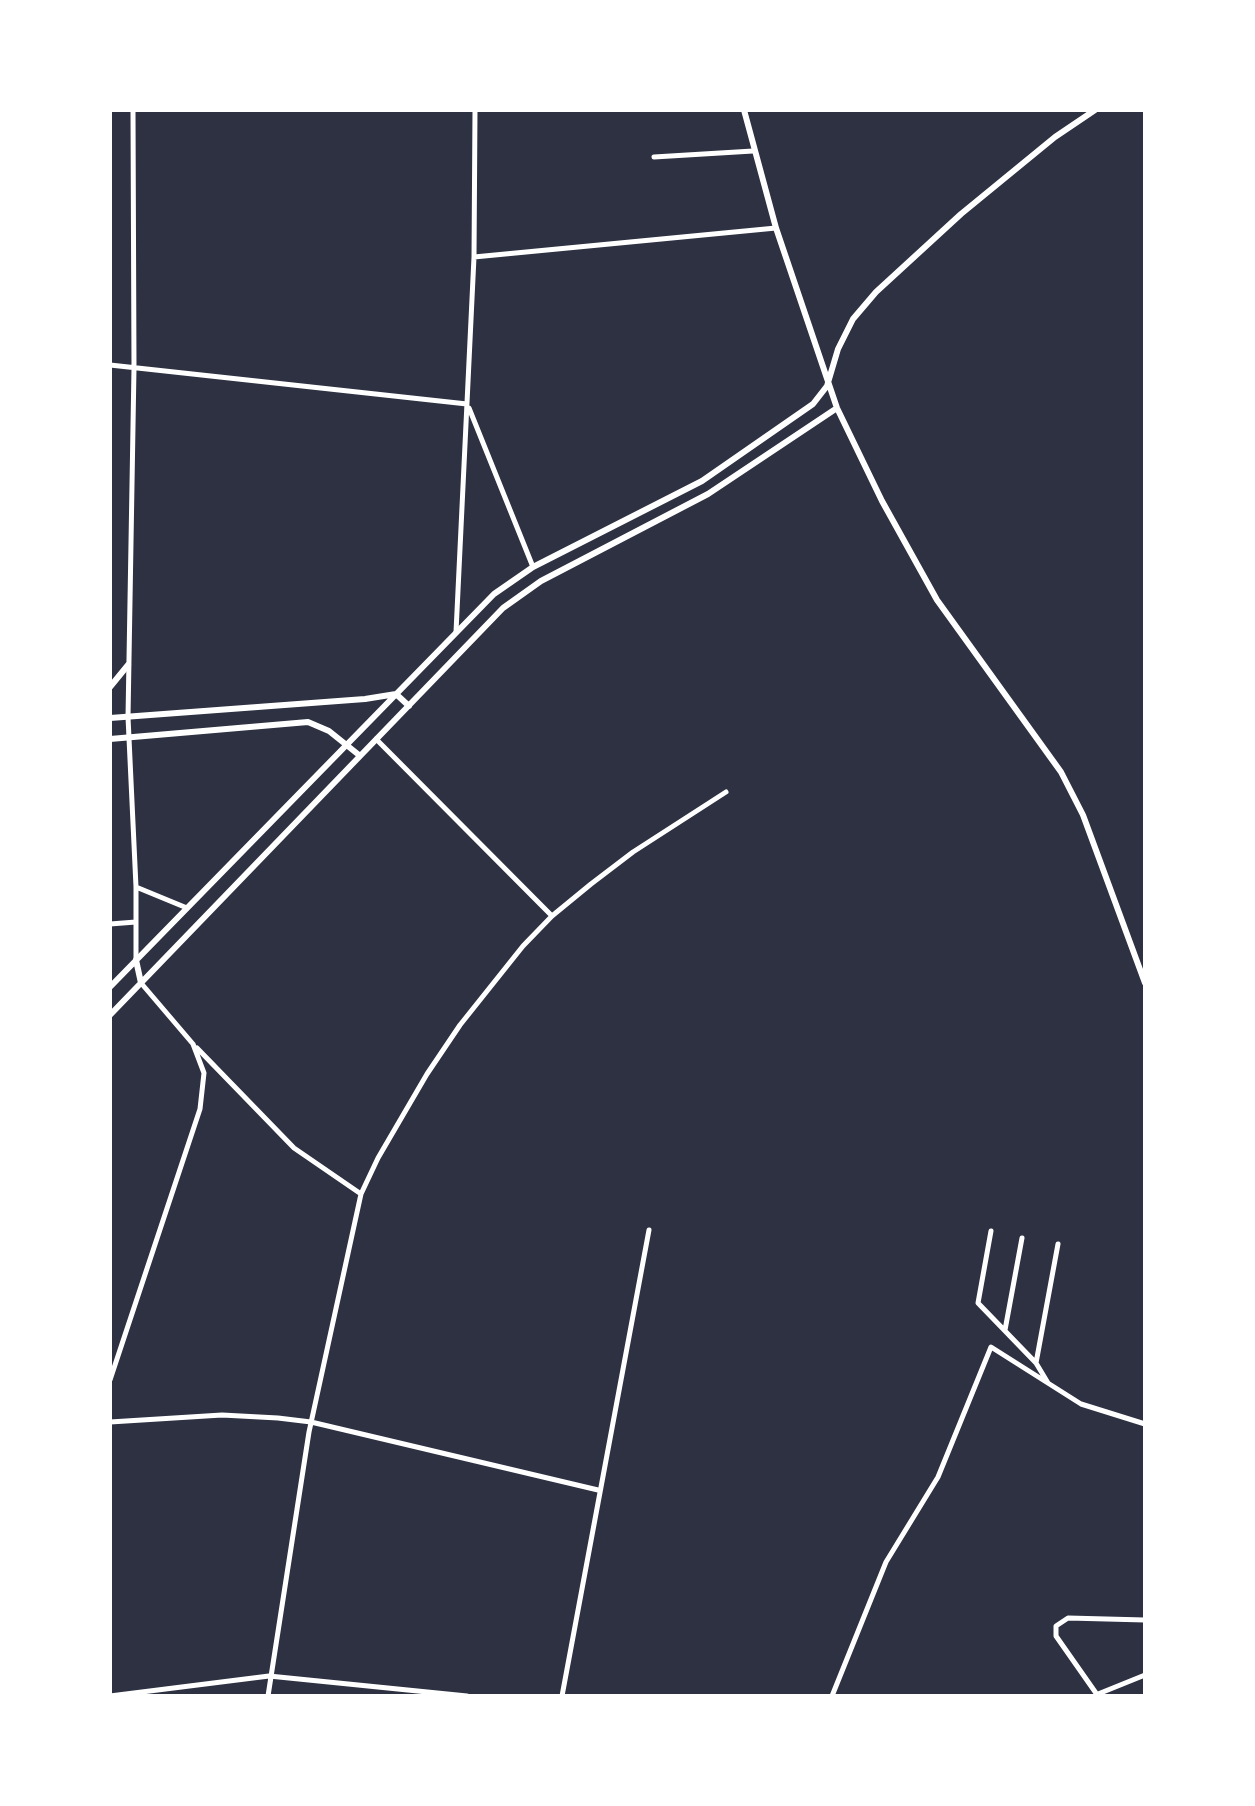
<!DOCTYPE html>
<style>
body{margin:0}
#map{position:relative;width:1255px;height:1806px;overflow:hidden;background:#2d3142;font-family:Mulish,sans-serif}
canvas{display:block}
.frame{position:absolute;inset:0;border:112px solid #fff;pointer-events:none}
</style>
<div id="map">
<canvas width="1255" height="1806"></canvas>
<div class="frame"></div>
</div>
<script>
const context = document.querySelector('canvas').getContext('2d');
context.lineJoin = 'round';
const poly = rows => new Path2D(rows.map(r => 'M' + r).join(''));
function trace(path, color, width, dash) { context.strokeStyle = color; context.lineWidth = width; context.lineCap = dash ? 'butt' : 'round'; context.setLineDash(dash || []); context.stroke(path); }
const minor = poly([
 [133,110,134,368,128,717,136,887,136,960],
 [654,157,753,151],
 [474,257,776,228],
 [110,365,467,404],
 [469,408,533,567],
 [456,632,474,257,475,110],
 [376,739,552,916],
 [136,887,187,908],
 [110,924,136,922],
 [197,1048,294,1148,361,1194],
 [991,1231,978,1303,1036,1363],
 [1005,1330,1022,1238],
 [110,1380,200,1109,204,1073,193,1044,141,983],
 [1048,1383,1036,1363,1058,1244],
 [110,1422,222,1415,278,1418,311,1422,598,1490],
 [1098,1694,1145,1675],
 [110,1696,269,1676,467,1696],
 [268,1696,309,1432,361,1194,378,1158,427,1074,460,1025,523,946,552,916,591,884,633,852,726,792],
 [562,1696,649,1230],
 [832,1696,886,1562,938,1477,991,1347,1081,1404,1145,1424],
 [1098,1696,1056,1636,1056,1626,1068,1618,1145,1620]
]);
const tertiary = poly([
 [744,110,776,228,837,408,882,501,937,600,1061,772,1083,815,1145,983],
 [110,687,128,665],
 [110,718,365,699,396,694,409,706],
 [110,739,308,722,329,731,359,755],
 [136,960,141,983],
 [110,987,494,594,533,567,702,481,813,404,827,386,838,349,853,319,876,292,961,214,1055,137,1095,110],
 [110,1015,503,608,541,581,708,494,837,408]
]);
trace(minor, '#fff', 5);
trace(tertiary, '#fff', 6);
</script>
